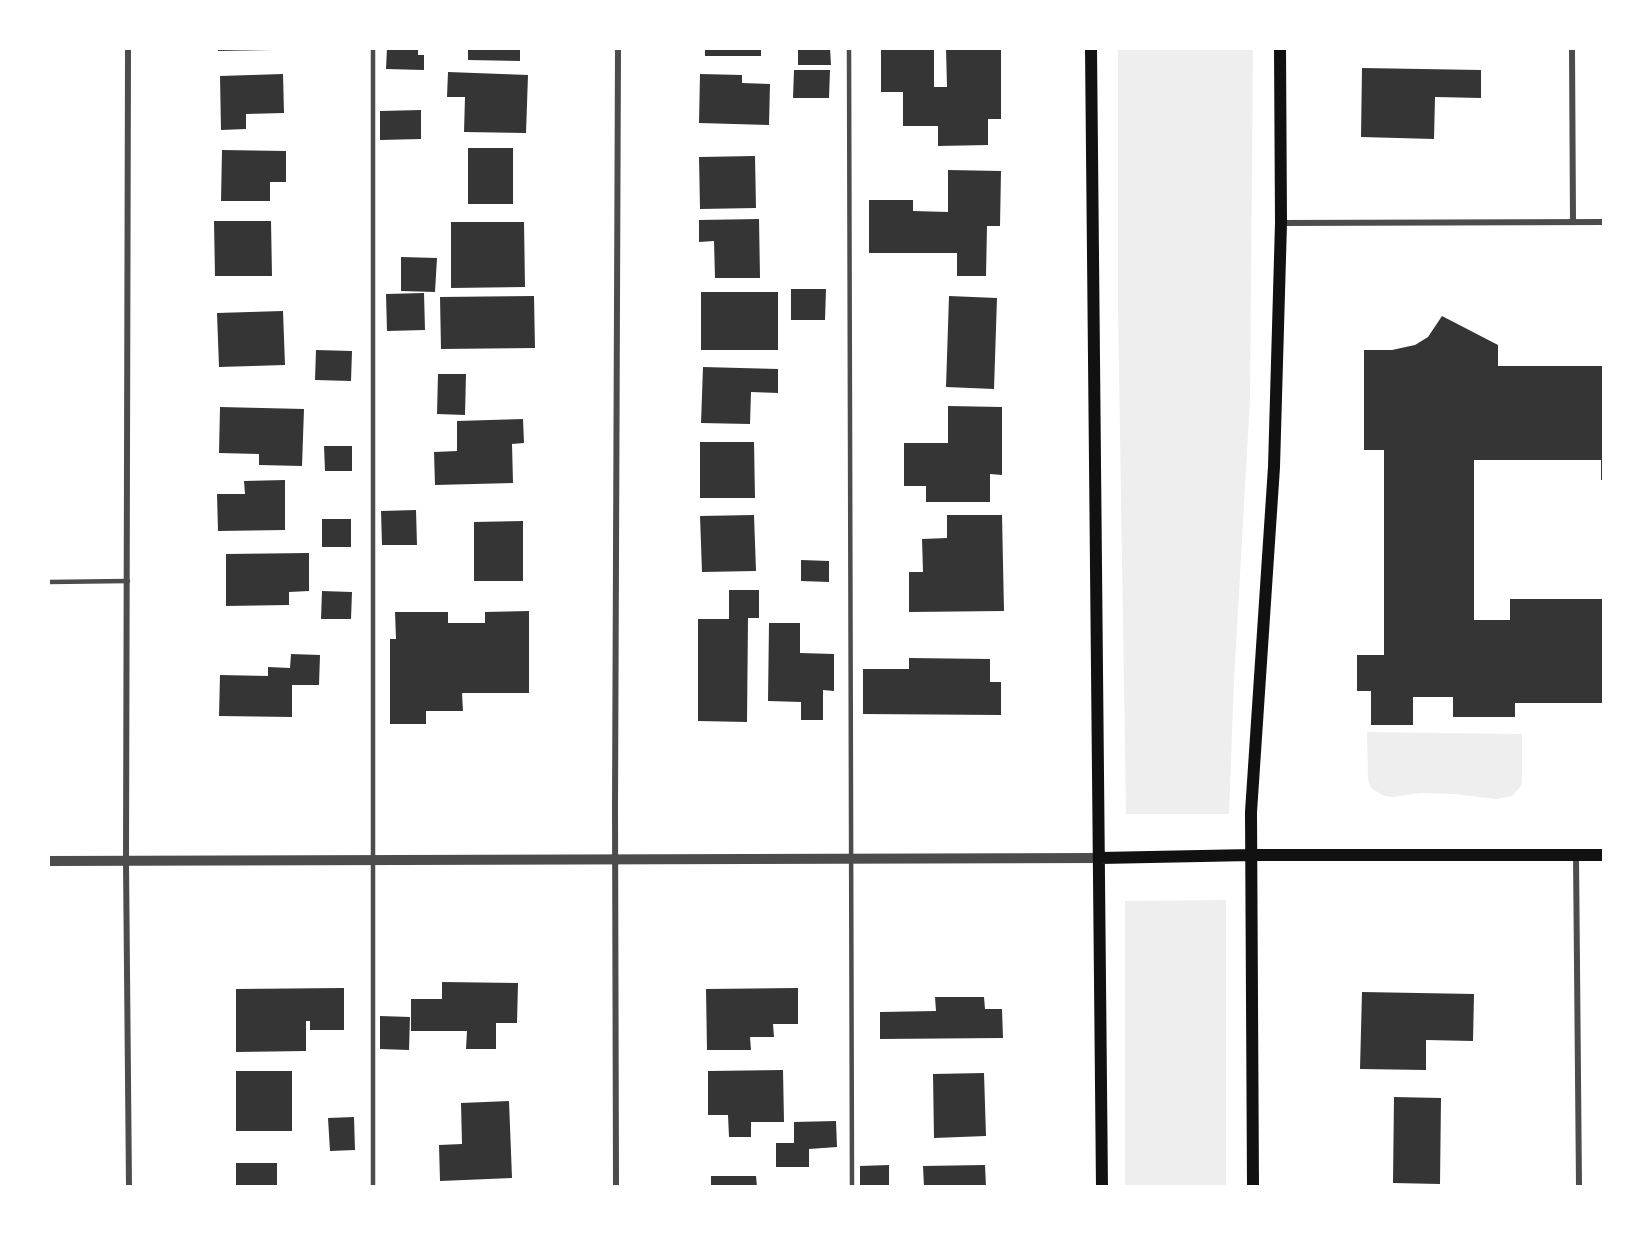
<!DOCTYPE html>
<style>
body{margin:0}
#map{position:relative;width:1652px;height:1235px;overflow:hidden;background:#fff;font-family:Montserrat,sans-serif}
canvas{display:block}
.frame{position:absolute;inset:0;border:50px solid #fff;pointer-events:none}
</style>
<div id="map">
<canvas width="1652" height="1235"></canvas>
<div class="frame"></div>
</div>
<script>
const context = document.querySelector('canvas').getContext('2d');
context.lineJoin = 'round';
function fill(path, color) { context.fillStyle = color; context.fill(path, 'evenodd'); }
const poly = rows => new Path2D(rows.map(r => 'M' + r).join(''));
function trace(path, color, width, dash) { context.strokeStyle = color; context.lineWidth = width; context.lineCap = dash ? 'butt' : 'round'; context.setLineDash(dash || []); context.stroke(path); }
const green = poly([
 [1118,48,1253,48,1250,399,1234,681,1229,814,1126,814,1118,307],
 [1367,732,1522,734,1522,781,1521,786,1512,796,1496,799,1454,794,1420,793,1393,797,1384,796,1371,788,1368,779],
 [1226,900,1226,1187,1125,1187,1125,901]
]);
const building = poly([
 [218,48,272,48,272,50,218,51],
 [387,48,418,48,418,55,424,55,424,70,386,69],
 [468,48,520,48,520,61,468,60],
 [705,48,761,48,761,56,705,56],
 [798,48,830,48,831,65,798,65],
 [881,48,934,48,934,87,947,87,946,48,1001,48,1001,119,988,119,988,145,938,146,938,126,903,126,903,92,881,92],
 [1362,68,1481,70,1481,98,1435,97,1434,139,1361,137],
 [794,70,830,70,829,98,793,98],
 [448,72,528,75,526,133,464,132,465,97,447,97],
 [283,74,284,113,246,114,246,129,221,130,220,76],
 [700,74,742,75,742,83,770,84,769,125,699,123],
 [421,110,421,139,380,140,380,111],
 [468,148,513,148,513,204,468,204],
 [222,150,286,151,286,182,270,182,270,201,221,201],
 [755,156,756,208,700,209,699,157],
 [948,170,1001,171,1000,226,987,226,986,276,957,276,957,253,869,253,869,200,913,200,913,211,948,212],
 [759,219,760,278,715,278,714,241,699,242,699,220],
 [214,221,271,221,272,276,215,276],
 [451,222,524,222,525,287,451,288],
 [401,257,437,258,435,292,401,291],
 [791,289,826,289,825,320,791,320],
 [701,292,778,292,778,350,701,350],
 [424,293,425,330,387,331,386,294],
 [534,296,535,348,441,349,440,297],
 [949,296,997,298,994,389,946,387],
 [283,311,285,365,219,367,217,313],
 [1442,316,1498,345,1498,366,1604,366,1604,480,1601,480,1601,460,1474,460,1474,620,1510,620,1510,599,1604,599,1604,703,1515,703,1515,717,1453,717,1453,697,1413,697,1413,725,1371,725,1371,691,1357,691,1357,655,1384,655,1384,450,1364,450,1364,350,1392,350,1415,345,1428,337],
 [316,350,352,351,351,381,315,380],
 [703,367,778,369,778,393,751,392,750,424,701,423],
 [438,374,466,374,465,415,437,414],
 [948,406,1002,407,1002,475,990,474,990,502,926,502,926,486,904,486,904,443,948,443],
 [220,407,304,409,302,466,259,465,259,454,219,453],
 [523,419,524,443,512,444,513,483,435,485,434,452,457,451,457,421],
 [700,442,754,442,755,498,700,498],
 [324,446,352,446,352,471,325,471],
 [285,480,285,530,218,531,217,494,245,494,244,481],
 [416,510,417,545,382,545,381,511],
 [754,515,756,571,702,572,700,516],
 [947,515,1002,515,1004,611,909,612,909,572,923,572,922,539,947,538],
 [322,519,351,519,351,547,322,547],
 [523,521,523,581,474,581,474,522],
 [309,553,309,591,289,592,289,605,226,606,226,554],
 [801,560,829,561,829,582,801,581],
 [729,590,759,590,759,618,748,618,747,722,698,721,698,619,729,619],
 [322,591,352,592,351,619,321,619],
 [529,611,529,693,462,693,463,711,426,711,426,724,390,724,390,639,396,639,395,612,448,612,448,623,485,623,485,612],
 [769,623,800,623,800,653,834,654,834,691,823,690,823,720,801,720,801,702,768,701],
 [291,654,320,655,319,685,292,685,292,717,219,716,220,675,268,676,268,667,290,668],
 [909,658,990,659,990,682,1001,682,1001,715,863,714,863,669,909,669],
 [442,982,518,983,517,1023,496,1023,496,1049,466,1049,467,1031,411,1031,411,999,442,999],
 [344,988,344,1030,310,1030,310,1021,306,1021,306,1051,236,1052,236,989],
 [798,988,798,1024,773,1024,774,1037,750,1037,751,1050,707,1050,706,989],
 [1362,992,1474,994,1473,1041,1426,1040,1426,1070,1360,1069],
 [935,997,984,997,985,1009,1002,1009,1003,1038,880,1039,880,1012,936,1011],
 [380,1016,410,1017,409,1050,380,1049],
 [783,1070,784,1122,751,1122,751,1137,729,1137,728,1115,708,1115,708,1071],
 [236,1071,292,1071,292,1131,236,1131],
 [984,1073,986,1136,934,1138,933,1074],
 [1394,1097,1441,1098,1440,1184,1393,1183],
 [509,1101,512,1178,440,1181,439,1145,462,1144,461,1103],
 [354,1117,355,1150,330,1151,328,1118],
 [836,1121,837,1147,809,1149,809,1167,776,1167,776,1143,794,1143,794,1122],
 [236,1163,277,1163,277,1187,236,1187],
 [889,1165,889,1187,860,1187,860,1166],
 [985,1165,986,1187,924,1187,923,1166],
 [711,1176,756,1176,757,1187,711,1187]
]);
const service = poly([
 [373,48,373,1187],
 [849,48,852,1187],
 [48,582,128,581]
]);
const minor = poly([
 [128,48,126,862,129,1187],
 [1572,48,1573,222],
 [1281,223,1604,222],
 [1576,855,1579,1187],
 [616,1187,615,807,618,48]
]);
const tertiary = poly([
 [48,861,1100,858]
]);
const secondary = poly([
 [1091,48,1102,1187],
 [1100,858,1251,855,1604,855],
 [1253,1187,1251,812,1274,467,1281,223,1280,48]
]);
fill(green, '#eee');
fill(building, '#353535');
trace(service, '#4c4c4c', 4.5);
trace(minor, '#4c4c4c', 6);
trace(tertiary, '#4c4c4c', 10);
trace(secondary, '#111', 12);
</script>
